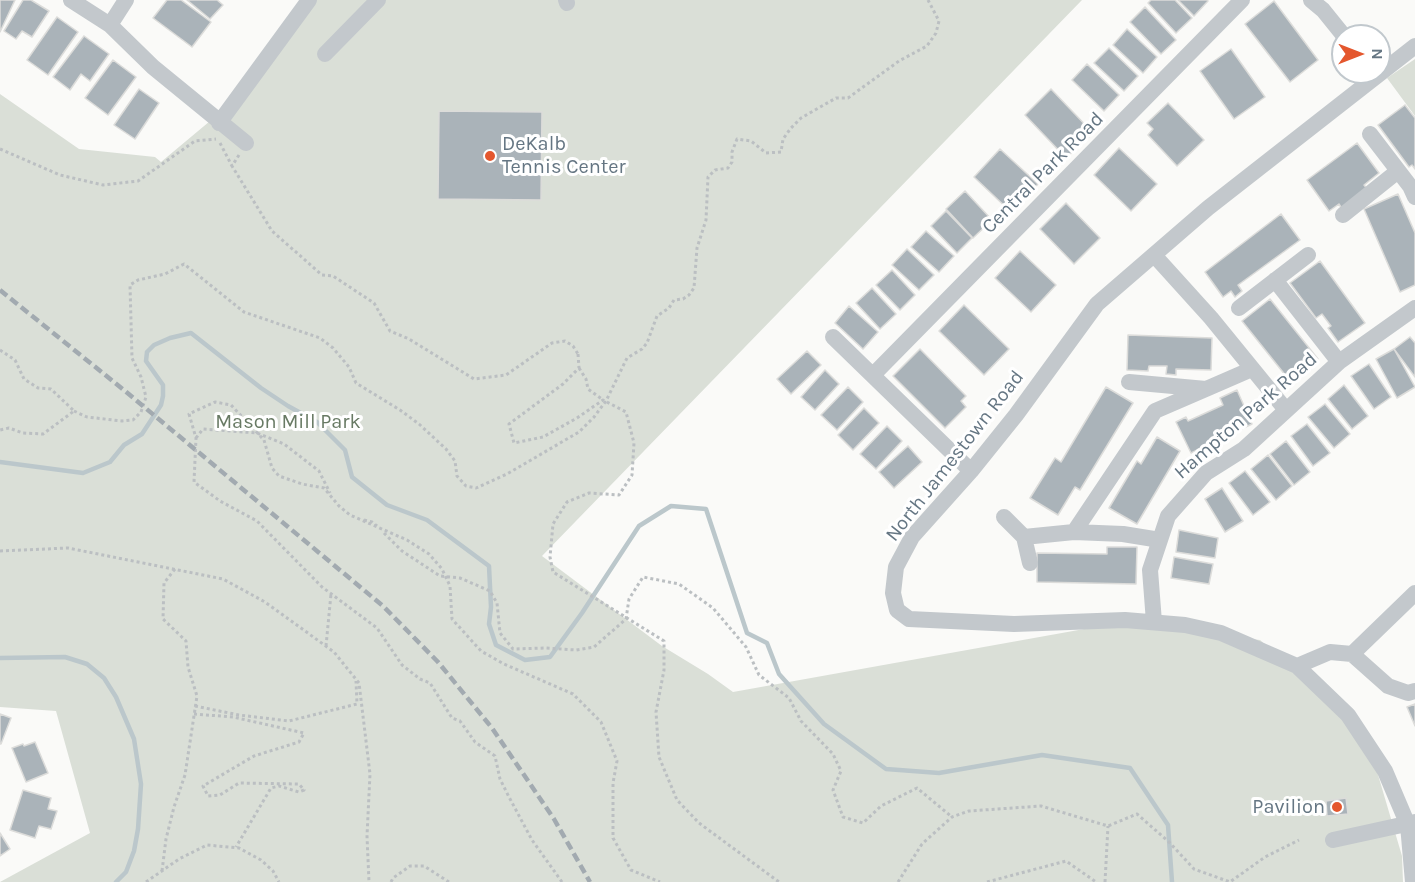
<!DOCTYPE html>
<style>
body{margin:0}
#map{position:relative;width:1415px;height:882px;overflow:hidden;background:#fafaf8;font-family:Karla,sans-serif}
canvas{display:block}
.north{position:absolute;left:1331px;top:24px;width:60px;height:60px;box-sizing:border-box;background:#fff;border:2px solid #c1c8cd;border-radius:50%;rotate:90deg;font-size:16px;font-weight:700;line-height:24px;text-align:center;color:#657683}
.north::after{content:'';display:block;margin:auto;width:21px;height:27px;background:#e4572e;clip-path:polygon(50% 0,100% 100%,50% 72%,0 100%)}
</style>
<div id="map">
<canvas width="1415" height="882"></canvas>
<div class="north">N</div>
</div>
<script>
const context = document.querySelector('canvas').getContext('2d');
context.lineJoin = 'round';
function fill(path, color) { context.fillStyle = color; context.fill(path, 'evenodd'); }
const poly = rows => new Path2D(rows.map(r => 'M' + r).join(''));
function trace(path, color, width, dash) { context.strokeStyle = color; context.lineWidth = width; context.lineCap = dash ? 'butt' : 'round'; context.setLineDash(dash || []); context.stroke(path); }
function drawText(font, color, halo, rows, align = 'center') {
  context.font = font + ' Karla,sans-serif'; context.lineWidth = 6; context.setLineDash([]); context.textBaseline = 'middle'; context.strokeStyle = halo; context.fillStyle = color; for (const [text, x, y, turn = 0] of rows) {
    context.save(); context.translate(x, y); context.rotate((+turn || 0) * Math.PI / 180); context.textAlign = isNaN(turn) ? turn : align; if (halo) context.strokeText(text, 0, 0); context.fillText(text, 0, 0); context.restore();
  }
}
const green = poly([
 [315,0,1082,0,542,556,662,646,708,674,733,692,1112,624,1260,640,1331,699,1376,768,1402,856,1403,882,0,882,90,833,56,711,0,707,0,94,79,149,155,157,161,162,222,111],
 [1415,59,1415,116,1387,78]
]);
const stream = poly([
 [0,462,83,473,110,462,124,445,142,434,161,405,163,396,163,385,146,361,147,352,154,345,170,338,191,333,261,388,288,406,317,422,345,450,352,477,387,505,427,520,489,566,491,607,489,624,496,645,525,660,550,657,582,613,639,526,671,506,706,509,747,633,767,643,779,674,824,724,886,769,939,773,1042,755,1130,768,1168,825,1172,882],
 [0,658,65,657,87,664,104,678,116,697,134,739,141,784,138,829,134,851,126,872,116,882]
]);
const building = poly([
 [0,0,15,0,0,32,0,0],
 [23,0,31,0,49,11,32,37,22,31,16,39,4,31,23,0],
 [167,0,181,0,211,22,192,47,153,18,167,0],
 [187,0,217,0,223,5,210,19,187,0],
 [1151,0,1175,0,1192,18,1176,33,1148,3,1151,0],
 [1178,0,1207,0,1208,1,1194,16,1178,0],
 [1274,1,1318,60,1290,82,1245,24,1274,1],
 [1145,7,1176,40,1161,54,1130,22,1145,7],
 [57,17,78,32,48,75,27,60,57,17],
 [1127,29,1157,57,1143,73,1113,45,1127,29],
 [84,36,109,54,90,81,81,74,70,90,53,77,84,36],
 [1109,48,1138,76,1124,91,1094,63,1109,48],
 [1231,49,1265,97,1234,119,1200,71,1231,49],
 [113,60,136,77,108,115,85,98,113,60],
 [1087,64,1119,95,1104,111,1072,80,1087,64],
 [139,89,159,103,135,139,114,125,139,89],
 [1051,89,1093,133,1066,158,1025,115,1051,89],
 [1168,103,1204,140,1177,166,1148,135,1153,129,1147,123,1168,103],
 [1405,105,1415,118,1415,169,1412,165,1409,167,1378,125,1405,105],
 [439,111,542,112,541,200,438,199,439,111],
 [1357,143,1379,173,1364,185,1368,190,1342,209,1339,204,1329,211,1307,180,1357,143],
 [1119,148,1157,184,1131,211,1094,175,1119,148],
 [1000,149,1038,184,1012,213,974,177,1000,149],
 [965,191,992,220,973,238,946,209,965,191],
 [1398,194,1415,233,1415,285,1400,292,1364,209,1398,194],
 [1066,203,1100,238,1074,264,1040,229,1066,203],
 [946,211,972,238,957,253,931,226,946,211],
 [1281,214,1300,240,1238,285,1242,291,1235,297,1231,291,1223,297,1205,272,1281,214],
 [926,231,954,256,939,272,911,247,926,231],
 [907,249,934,275,919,290,892,265,907,249],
 [1020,251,1056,285,1031,312,995,278,1020,251],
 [1320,261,1365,323,1338,342,1328,328,1331,326,1322,314,1316,318,1290,283,1320,261],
 [892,270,915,295,900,310,876,285,892,270],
 [872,288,896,314,880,329,856,303,872,288],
 [1270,299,1318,359,1290,381,1242,321,1270,299],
 [964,305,1009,349,984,375,939,331,964,305],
 [849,306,878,332,863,349,835,323,849,306],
 [1128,335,1212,338,1211,370,1176,369,1176,375,1166,374,1167,366,1149,366,1148,371,1127,370,1128,335],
 [1410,337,1415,343,1415,377,1394,349,1410,337],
 [920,349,966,396,961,401,966,407,945,428,893,376,920,349],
 [1394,349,1415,387,1397,398,1376,359,1394,349],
 [807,351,821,365,791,394,777,379,807,351],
 [1369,364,1391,397,1374,409,1351,376,1369,364],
 [825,370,839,384,815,410,801,397,825,370],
 [1344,385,1368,416,1352,429,1328,399,1344,385],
 [848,387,863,402,837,430,821,415,848,387],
 [1106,387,1133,403,1080,490,1075,487,1058,515,1030,498,1055,458,1061,462,1106,387],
 [1237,390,1252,424,1191,453,1176,422,1186,417,1188,421,1223,405,1220,398,1237,390],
 [1325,404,1350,434,1334,448,1308,417,1325,404],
 [864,408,879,423,853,450,838,435,864,408],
 [1307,424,1330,453,1313,466,1291,436,1307,424],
 [887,426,902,441,876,469,860,454,887,426],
 [1157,437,1180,451,1137,524,1109,508,1137,461,1141,464,1157,437],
 [1286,441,1310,472,1294,485,1270,454,1286,441],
 [908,446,922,462,894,488,879,472,908,446],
 [1268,455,1292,486,1276,500,1251,469,1268,455],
 [1245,471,1270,502,1253,515,1229,483,1245,471],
 [1222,488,1243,521,1225,532,1205,499,1222,488],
 [1179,530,1218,538,1215,558,1176,552,1179,530],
 [1107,547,1137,547,1136,584,1037,582,1037,553,1107,554,1107,547],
 [1174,557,1213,564,1209,584,1171,578,1174,557],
 [1415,704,1415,726,1407,707,1415,704],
 [0,714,11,718,1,744,0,744,0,714],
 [35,742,48,773,26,782,12,748,23,744,24,746,35,742],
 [23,790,51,798,48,809,57,811,51,829,39,826,35,838,10,830,23,790],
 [1346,798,1348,814,1327,816,1326,801,1346,798],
 [0,833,10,849,0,856,0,833]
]);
const path = poly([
 [220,143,232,166],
 [0,149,60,175,103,185,138,181,195,141,216,139],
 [239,155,232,166,272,231,322,275,333,276,374,303,390,331,409,339,474,379,506,375,552,343,565,341,573,346,578,354],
 [0,350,15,360,24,379,38,388,51,389,74,411,43,434,23,433,9,428,0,430],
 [579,368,586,379,588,389,603,400],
 [74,411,87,417,122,421,133,420,141,412,146,397,141,377,132,358,130,285,138,280,165,274,184,264,244,312,320,338,333,348,349,367,356,383,400,410,419,424,446,449,455,461,457,476,466,486,476,488,507,474,579,432,594,417,606,401,627,358,642,349,647,343,657,316,669,308,674,300,683,299,689,295,694,288,697,248,706,220,708,177,715,170,728,168,732,162,732,152,737,139,751,141,766,153,781,152,783,139,791,128,801,118,836,98,848,98,899,61,927,46,936,33,939,21,928,0],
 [196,438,203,429,257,433,284,444,319,471,330,493],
 [364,520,372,522,377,526],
 [384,533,402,551,440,576,460,578,490,591,497,603,500,633,513,649,545,648,576,650,594,647,626,619,629,599,643,577,679,584,713,608,746,647,759,675,789,698,801,721,833,754,841,771,833,790,843,817,863,823,881,806,917,788,952,817],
 [0,551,68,548,223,579,265,602,334,652,359,683,370,774,367,836,369,882],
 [326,646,331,594],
 [195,706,239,715,289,721,357,704,356,681],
 [194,714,233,717,304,733,299,742,254,756,203,786,208,796,220,795,239,783,299,784,304,790,299,792,279,786,271,788,236,847],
 [162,871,166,839,174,807,185,775,197,696,188,667,186,641,163,619,164,583,175,569],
 [146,882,179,859,207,845,239,848,261,860,273,871,279,882],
 [391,882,393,878,410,866,424,866,449,882],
 [562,882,532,840,509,797,500,779,495,756,475,742,460,721,452,718,430,683,420,679,402,665,377,628,322,587,257,521,220,501,194,482,196,438,189,414,215,402,231,405,264,440,272,468,279,476,302,484,324,488,339,506,350,515,407,540,429,554,442,569,450,586,452,619,481,651,504,664,573,694,601,722,617,761,613,783,613,838,631,870,660,882],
 [898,882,922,844,952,817,969,811,1041,806,1108,826,1137,814,1169,842,1194,869,1230,882,1265,857,1299,840],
 [987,882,1066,861,1096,882],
 [1105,882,1108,826]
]);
const minor = poly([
 [71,0,110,25,153,67,246,143],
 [566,0,567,3],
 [1311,0,1323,10,1344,36],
 [110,25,126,0],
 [325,54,378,0],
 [219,123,309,0],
 [1370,134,1410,186,1415,197],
 [1343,215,1398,171],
 [1154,255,1211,318,1286,410],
 [1275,280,1339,362],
 [1239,308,1308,255],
 [833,337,971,471],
 [873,375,1242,0],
 [1129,382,1206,389,1252,369],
 [1004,517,1024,537,1030,563],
 [1074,532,1155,411,1206,389],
 [1024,537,1074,532,1123,534,1160,540],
 [1154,622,1150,570,1168,516,1206,473,1244,449,1339,362,1415,308],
 [1352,654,1415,593],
 [1297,666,1330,652,1352,654,1388,686,1408,693,1415,691],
 [1333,840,1415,822],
 [1413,882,1408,825,1385,771,1348,715,1297,666,1221,633,1185,625,1125,620,1014,624,909,619,897,610,893,593,896,567,912,537,971,471,1016,415,1097,304,1208,208,1415,46]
]);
const rail = poly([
 [0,290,125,391,383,606,438,662,492,728,554,819,590,882]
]);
const pathBridge = poly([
 [578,354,579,368,563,384,509,424,514,443,543,437,577,418,603,400,626,412,634,443,632,475,619,495,589,493,567,502,553,524,550,557,553,572,664,641,664,670,656,712,659,757,677,800,699,823,779,882]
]);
const markers = [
 [490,156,6,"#e4572e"],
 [1337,807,6,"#e4572e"]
];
const poiNames = [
 ["DeKalb",502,144],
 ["Tennis Center",502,167],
 ["Pavilion",1325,807,"right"]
];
const streetNames = [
 ["Central Park Road",1043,173,-45],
 ["Hampton Park Road",1246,416,-41],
 ["North Jamestown Road",955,456,-52]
];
const parkNames = [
 ["Mason Mill Park",288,422]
];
fill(green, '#dadfd7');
trace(stream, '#bbc7cb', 4.5);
fill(building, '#aab3b9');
trace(building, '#dcdcda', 1.5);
trace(path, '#bbbfc2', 3, [3, 3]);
trace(minor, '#c3c8cc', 16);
trace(rail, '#a2aab0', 4.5, [9, 4.5]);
trace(pathBridge, '#bbbfc2', 3, [3, 3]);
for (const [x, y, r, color] of markers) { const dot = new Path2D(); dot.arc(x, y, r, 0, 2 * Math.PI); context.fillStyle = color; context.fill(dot); trace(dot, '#fff', 2); }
drawText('20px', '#657683', '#fff', poiNames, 'left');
drawText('20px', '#657683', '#fff', streetNames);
drawText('20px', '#687a64', '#fff', parkNames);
</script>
